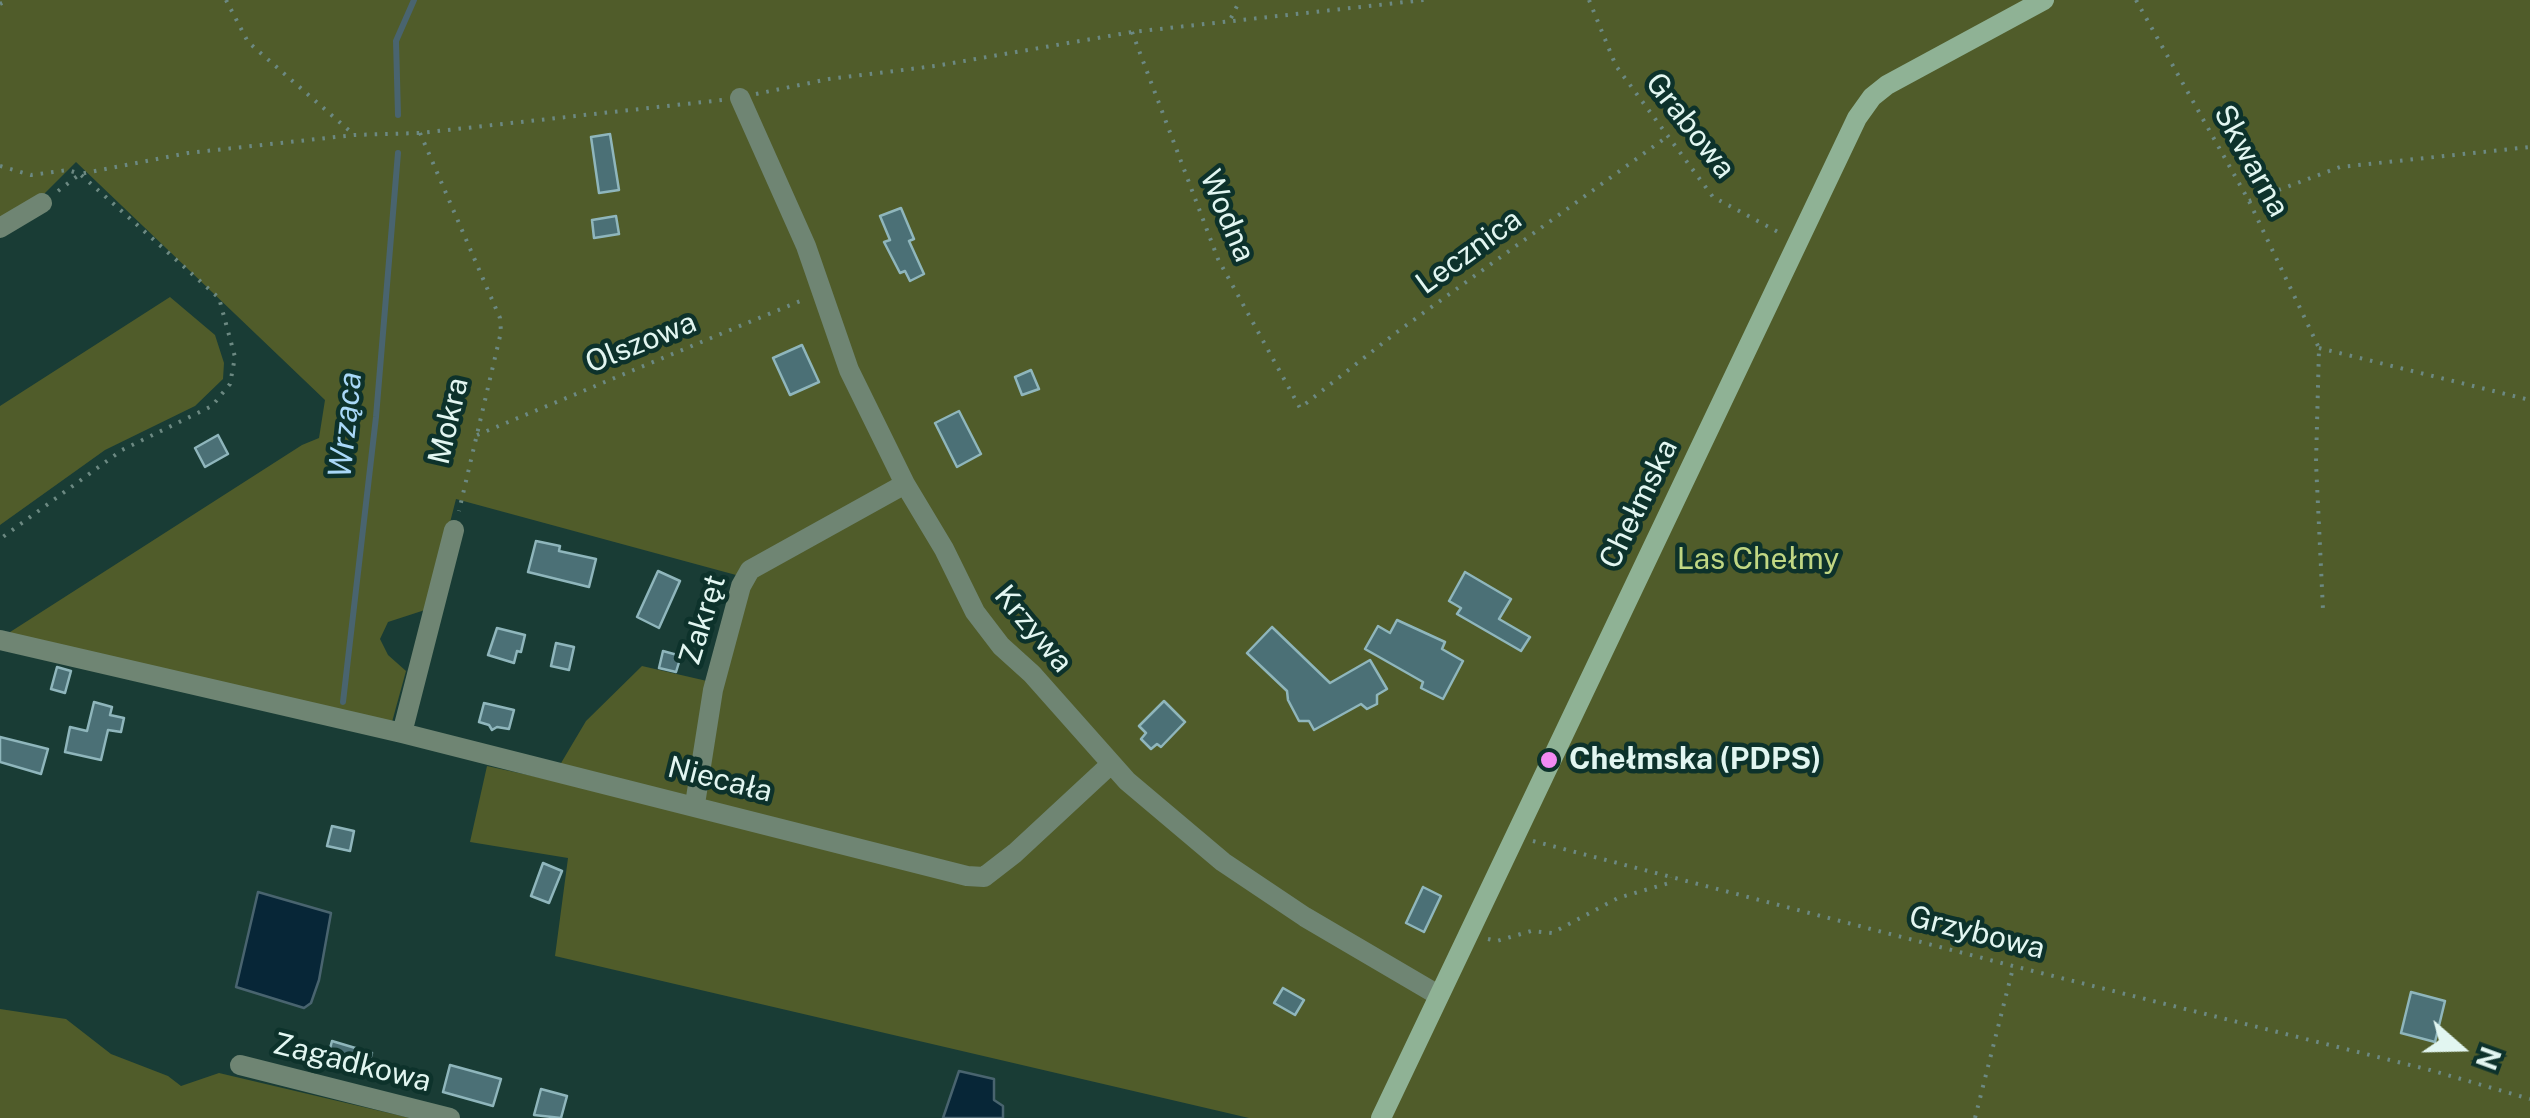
<!DOCTYPE html>
<meta charset="utf-8">
<style>
body{margin:0}
#map{position:relative;width:2530px;height:1118px;overflow:hidden;background:#193c35;font-family:"Public Sans",sans-serif}
canvas{display:block}
.north{position:absolute;left:2410px;top:998px;width:100px;height:100px;-webkit-text-stroke:8px #0d322b;paint-order:stroke;rotate:110deg;font-size:28px;font-weight:700;line-height:40px;text-align:center;color:#e2f6f1}
.north::after{content:'';display:block;margin:auto;width:35px;height:45px;background:#e2f6f1;clip-path:polygon(50% 0,100% 100%,50% 72%,0 100%)}
</style>
<div id="map">
<canvas width="2530" height="1118"></canvas>
<div class="north">N</div>
</div>
<script>
const context = document.querySelector('canvas').getContext('2d');
context.lineJoin = 'round';
function fill(path, color) { context.fillStyle = color; context.fill(path, 'evenodd'); }
const poly = rows => new Path2D(rows.map(r => 'M' + r).join(''));
function trace(path, color, width, dash) { context.strokeStyle = color; context.lineWidth = width; context.lineCap = dash ? 'butt' : 'round'; context.setLineDash(dash || []); context.stroke(path); }
function drawText(font, color, halo, rows, align = 'center') {
  context.font = font + ' "Public Sans",sans-serif'; context.lineWidth = 9; context.setLineDash([]); context.textBaseline = 'middle'; context.strokeStyle = halo; context.fillStyle = color; for (const [text, x, y, turn = 0] of rows) {
    context.save(); context.translate(x, y); context.rotate((+turn || 0) * Math.PI / 180); context.textAlign = isNaN(turn) ? turn : align; if (halo) context.strokeText(text, 0, 0); context.fillText(text, 0, 0); context.restore();
  }
}
const green = poly([
 [0,0,2530,0,2530,1118,1249,1118,555,956,568,858,470,842,487,766,551,780,586,721,642,666,707,681,736,575,456,499,428,609,388,622,380,639,388,655,406,671,392,722,7,634,302,445,319,438,325,400,76,162,43,195,0,220],
 [170,297,215,335,224,363,223,379,195,406,105,450,0,525,0,406],
 [0,1009,66,1019,111,1054,168,1076,181,1086,219,1073,410,1118,0,1118]
]);
const water = poly([
 [258,892,331,913,319,980,311,1003,304,1008,236,987,258,892],
 [959,1071,994,1079,994,1100,1003,1106,1003,1118,943,1118,959,1071]
]);
const stream = poly([
 [398,115,396,41,414,0],
 [343,702,376,417,398,153]
]);
const building = poly([
 [610,134,619,190,599,193,591,137,610,134],
 [901,208,914,239,909,241,924,274,910,281,905,271,900,273,884,242,890,240,880,216,901,208],
 [616,216,619,234,594,238,592,220,616,216],
 [802,345,819,382,790,395,773,358,802,345],
 [1031,370,1039,389,1022,395,1015,377,1031,370],
 [959,411,981,454,957,467,935,423,959,411],
 [218,435,228,454,205,467,195,448,218,435],
 [536,541,560,546,559,551,596,559,589,587,528,572,536,541],
 [658,571,680,581,659,628,637,617,658,571],
 [1465,572,1511,599,1499,619,1530,637,1521,651,1457,614,1461,608,1449,601,1465,572],
 [1397,620,1445,642,1442,649,1463,661,1443,699,1421,688,1423,682,1365,649,1378,626,1390,633,1397,620],
 [1272,627,1330,683,1370,660,1387,689,1377,695,1377,704,1367,709,1361,704,1314,730,1309,721,1299,721,1288,700,1287,691,1247,653,1272,627],
 [497,628,525,635,521,652,517,651,514,663,488,655,497,628],
 [556,643,574,647,569,670,551,666,556,643],
 [663,651,681,656,676,672,659,668,663,651],
 [57,667,71,671,65,693,51,689,57,667],
 [1164,701,1185,722,1161,747,1157,744,1151,749,1141,739,1146,733,1139,726,1164,701],
 [94,702,112,707,110,715,124,718,121,732,108,730,101,760,65,752,70,727,87,731,94,702],
 [484,703,514,710,509,729,497,727,492,730,489,725,479,722,484,703],
 [0,737,48,749,41,774,0,762,0,737],
 [332,826,354,831,350,851,327,846,332,826],
 [543,863,562,871,549,903,531,896,543,863],
 [1423,887,1441,896,1424,932,1406,923,1423,887],
 [1283,988,1304,1000,1295,1015,1274,1003,1283,988],
 [2411,992,2445,1001,2435,1042,2401,1033,2411,992],
 [332,1041,372,1053,366,1074,325,1067,332,1041],
 [450,1065,501,1079,493,1106,443,1092,450,1065],
 [541,1089,567,1096,561,1118,534,1115,541,1089]
]);
const path = poly([
 [226,0,248,42,352,133],
 [1589,0,1616,66,1713,197,1780,233],
 [2136,0,2249,201,2319,348,2316,463,2323,610],
 [0,4,8,0],
 [1231,18,1240,0],
 [1132,32,1218,259,1300,408,1397,332,1668,136],
 [756,94,829,79,935,66,1132,32,1424,0],
 [420,133,500,318,501,332,459,511],
 [0,166,31,175,68,170,80,174,219,298,235,357,230,384,212,406,122,450,0,539],
 [58,191,80,174,188,153,354,135,420,133,722,100],
 [2249,201,2340,167,2530,147],
 [2319,348,2530,400],
 [477,435,805,299],
 [1533,841,2013,966,2430,1070,2530,1099],
 [1488,939,1497,941,1531,931,1552,933,1618,898,1669,883,1670,877],
 [1975,1118,2013,968]
]);
const street = poly([
 [740,98,806,246,849,370,905,484,944,549,975,612,1001,646,1032,674,1127,781,1223,862,1305,917,1438,995],
 [0,228,42,203],
 [0,640,402,733,967,876,984,877,1015,853,1111,764],
 [402,733,454,530],
 [695,804,713,690,741,586,750,570,905,484],
 [240,1065,450,1118]
]);
const secondary = poly([
 [1381,1118,1857,118,1872,97,1887,85,2044,0]
]);
const markers = [
 [1549,760,10,"#f28af3"]
];
const streetNames = [
 ["Grabowa",1690,126,52],
 ["Skwarna",2251,161,61],
 ["Wodna",1227,216,67],
 ["Lecznica",1469,252,-36],
 ["Olszowa",641,343,-22],
 ["Mokra",449,421,-77],
 ["Chełmska",1639,504,-64],
 ["Zakręt",703,620,-73],
 ["Krzywa",1033,629,50],
 ["Niecała",720,780,14],
 ["Grzybowa",1977,933,14],
 ["Zagadkowa",352,1063,14]
];
const parkNames = [
 ["Las Chełmy",1758,560]
];
const poiNames = [
 ["Chełmska (PDPS)",1569,760]
];
const waterNames = [
 ["Wrząca",346,425,-84]
];
fill(green, '#505c2a');
fill(water, '#072637');
trace(water, '#49646f', 2.5);
trace(stream, '#49646f', 6);
fill(building, '#4b7076');
trace(building, '#8fb6bc', 2.5);
trace(path, '#6c8982', 4, [2.5, 8]);
trace(street, '#6f8573', 20);
trace(secondary, '#8fb295', 20);
for (const [x, y, r, color] of markers) { const dot = new Path2D(); dot.arc(x, y, r, 0, 2 * Math.PI); context.fillStyle = color; context.fill(dot); trace(dot, '#0d322b', 4); }
drawText('30px', '#e2f6f1', '#0d322b', streetNames);
drawText('30px', '#c1d783', '#0d322b', parkNames);
drawText('bold 30px', '#e2f6f1', '#0d322b', poiNames, 'left');
drawText('italic 32px', '#a9d8f8', '#0d322b', waterNames);
</script>
